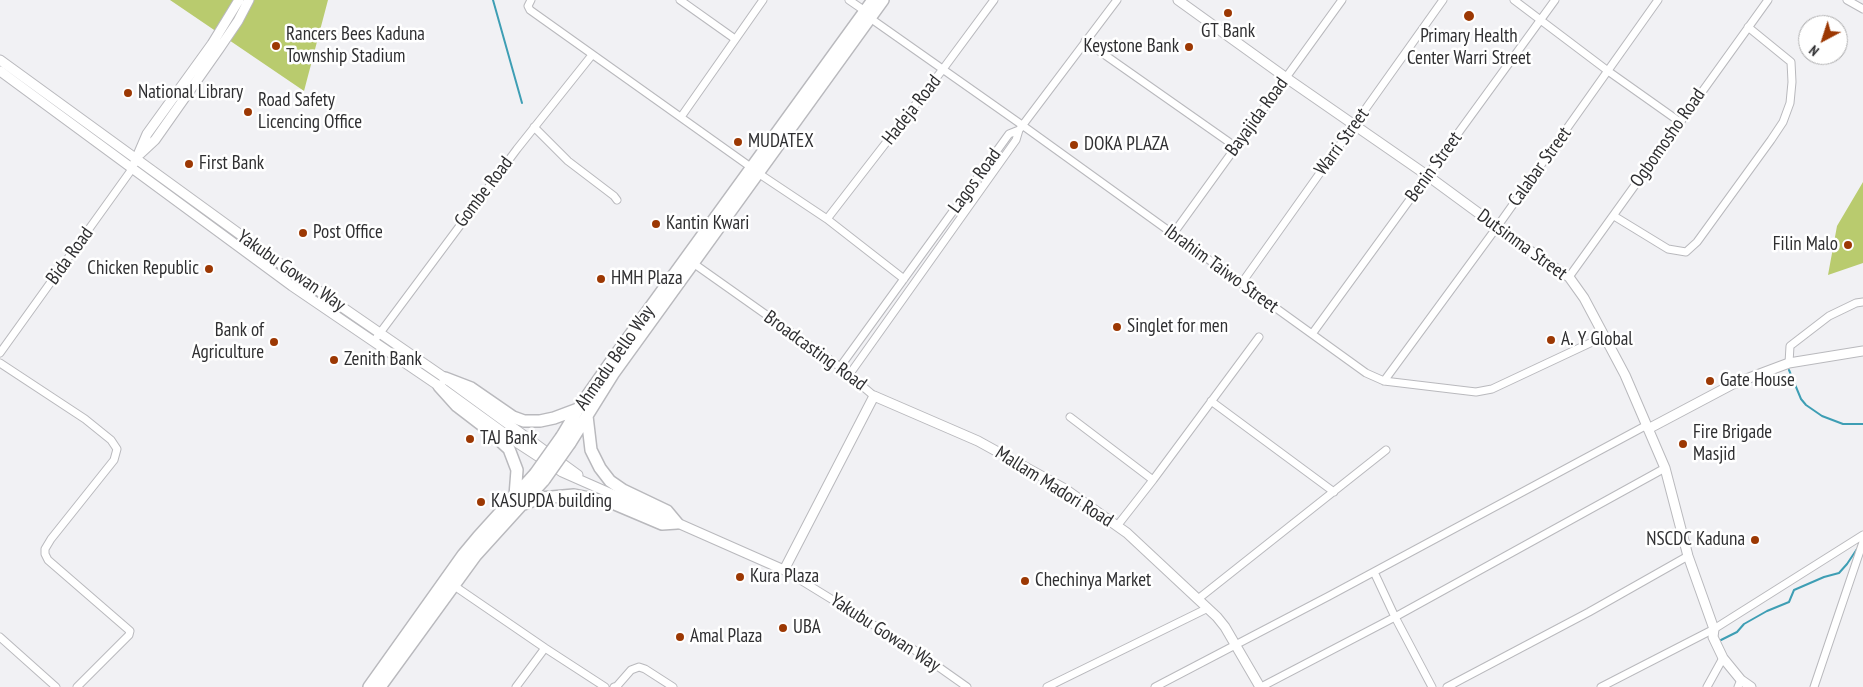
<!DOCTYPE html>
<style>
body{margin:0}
#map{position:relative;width:1863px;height:687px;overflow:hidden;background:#f1f1f4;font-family:"PT Sans Narrow",sans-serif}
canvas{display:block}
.north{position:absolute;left:1798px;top:15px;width:50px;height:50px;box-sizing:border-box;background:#fff;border:1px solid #acacad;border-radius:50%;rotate:220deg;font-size:14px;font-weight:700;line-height:20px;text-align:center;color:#2f2f31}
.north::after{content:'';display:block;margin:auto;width:18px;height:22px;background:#9c3803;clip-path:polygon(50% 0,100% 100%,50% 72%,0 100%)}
</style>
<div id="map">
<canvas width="1863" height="687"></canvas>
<div class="north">N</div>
</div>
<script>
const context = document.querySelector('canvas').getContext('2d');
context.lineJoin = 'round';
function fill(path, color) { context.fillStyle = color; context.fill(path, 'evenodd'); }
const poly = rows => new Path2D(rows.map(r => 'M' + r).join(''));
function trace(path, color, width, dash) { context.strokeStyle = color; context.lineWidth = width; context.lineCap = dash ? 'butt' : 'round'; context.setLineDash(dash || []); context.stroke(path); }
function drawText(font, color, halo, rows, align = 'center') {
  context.font = font + ' "PT Sans Narrow",sans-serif'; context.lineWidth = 5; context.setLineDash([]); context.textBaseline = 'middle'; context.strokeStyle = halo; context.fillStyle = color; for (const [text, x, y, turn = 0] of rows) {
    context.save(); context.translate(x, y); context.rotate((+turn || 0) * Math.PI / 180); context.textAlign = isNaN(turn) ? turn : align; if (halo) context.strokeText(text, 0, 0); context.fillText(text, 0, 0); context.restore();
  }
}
const green = poly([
 [170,0,328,0,304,91],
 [1863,182,1863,263,1828,275,1837,226]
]);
const stream = poly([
 [493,0,522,103],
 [1789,370,1801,399,1806,405,1822,416,1843,424,1863,424],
 [1721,640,1737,632,1744,624,1767,611,1789,602,1794,590,1824,577,1839,573,1847,564,1857,549]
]);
const minor = poly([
 [531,0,528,6,530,10,752,168],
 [680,0,735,39],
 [849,0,865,11],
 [1514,0,1608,71,1680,122],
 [1847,0,1863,9],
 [870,18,1022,125,1366,373,1384,381,1476,392,1492,389,1605,336],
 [1085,41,1236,147],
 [681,117,763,0],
 [534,127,568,161,614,196,617,200],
 [758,173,827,219,904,279],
 [1614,216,1668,249,1686,252,1697,242,1771,140,1783,122,1790,103,1792,82,1791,62,1748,27],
 [827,219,943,69,994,0],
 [1173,234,1342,0],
 [693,263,840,367,874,396],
 [1569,277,1768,0],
 [1241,284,1443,0],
 [1312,334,1555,0],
 [374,341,517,149,592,55],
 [0,353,132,169],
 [0,363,85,419,111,440,117,449,114,460,51,539,45,549,45,554,48,560,130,631,129,635,77,687],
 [1789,363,1790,346,1829,316,1856,303,1863,302],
 [840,367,1009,134,1019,130,1117,0],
 [849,375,1016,140,1019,130],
 [1384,381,1497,227,1658,0],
 [1211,401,1334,492],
 [1070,417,1153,480],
 [1117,526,1153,480,1259,337],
 [784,570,916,651,967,687],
 [1374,572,1395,617,1432,687],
 [453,585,545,648,605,687],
 [1198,599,1386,450],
 [0,637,56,687],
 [516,687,545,648],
 [614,687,617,686,631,670,639,667,645,669,673,687],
 [1047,687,1208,608],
 [1155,687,1329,596,1647,425],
 [1261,687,1395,617,1665,468],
 [1447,687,1589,612,1688,556],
 [1601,687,1714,629,1863,535],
 [1707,687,1723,658],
 [1738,687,1741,680],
 [1814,687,1863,542]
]);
const tertiary = poly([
 [1178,0,1285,77,1428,176,1541,259,1569,277,1584,298,1625,375,1665,468,1688,556,1714,629,1713,637,1723,658,1741,680,1751,687],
 [0,60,300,278,445,378,578,475],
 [0,71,292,286,439,386,519,444,562,472,784,570,874,396,978,441,1065,489,1127,533,1217,617,1225,627,1260,687],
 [140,154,155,140,219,49,238,21,249,0],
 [135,162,147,134,212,44,239,0],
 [1648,429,1733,384,1789,363,1863,351]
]);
const primary = poly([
 [445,378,471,388,513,417,524,421,540,421,554,418,578,409],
 [439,386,457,406,487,429,509,449,517,470,515,496],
 [587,416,591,450,600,468,610,481,623,490,667,511,677,523],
 [562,436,578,409,615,356,873,0],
 [570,443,613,374,883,0],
 [524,504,540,498,574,495,610,502,662,524,677,523],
 [369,687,463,555,478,537,535,474],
 [380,687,476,555,544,480]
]);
const primaryBridge = poly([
 [535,474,562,436],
 [544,480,570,443]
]);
const markers = [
 [1228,13,5,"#9c3803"],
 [1469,16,6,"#9c3803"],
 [276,46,5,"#9c3803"],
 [1189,47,5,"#9c3803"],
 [128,93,5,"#9c3803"],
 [248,112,5,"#9c3803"],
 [738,142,5,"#9c3803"],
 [1074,145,5,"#9c3803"],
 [189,164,5,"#9c3803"],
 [656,224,5,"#9c3803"],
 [303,233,5,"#9c3803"],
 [1848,245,5,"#9c3803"],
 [209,269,5,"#9c3803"],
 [601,279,5,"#9c3803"],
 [1117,327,5,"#9c3803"],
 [1551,340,5,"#9c3803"],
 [274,342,5,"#9c3803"],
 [334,360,5,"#9c3803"],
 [1710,381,5,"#9c3803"],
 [470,439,5,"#9c3803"],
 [1683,444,5,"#9c3803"],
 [481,502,5,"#9c3803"],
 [1755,540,5,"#9c3803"],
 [740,577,5,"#9c3803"],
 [1025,581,5,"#9c3803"],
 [783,628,5,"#9c3803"],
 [680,637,5,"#9c3803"]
];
const poiNames = [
 ["GT Bank",1228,32,"center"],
 ["Rancers Bees Kaduna",286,35],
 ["Township Stadium",286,57],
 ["Primary Health",1469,37,"center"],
 ["Center Warri Street",1469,59,"center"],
 ["Keystone Bank",1179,47,"right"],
 ["National Library",138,93],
 ["Road Safety",258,101],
 ["Licencing Office",258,123],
 ["MUDATEX",748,142],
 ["DOKA PLAZA",1084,145],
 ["First Bank",199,164],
 ["Kantin Kwari",666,224],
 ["Post Office",313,233],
 ["Filin Malo",1838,245,"right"],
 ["Chicken Republic",199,269,"right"],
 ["HMH Plaza",611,279],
 ["Singlet for men",1127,327],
 ["Bank of",264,331,"right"],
 ["Agriculture",264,353,"right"],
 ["A. Y Global",1561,340],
 ["Zenith Bank",344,360],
 ["Gate House",1720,381],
 ["Fire Brigade",1693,433],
 ["Masjid",1693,455],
 ["TAJ Bank",480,439],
 ["KASUPDA building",491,502],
 ["NSCDC Kaduna",1745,540,"right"],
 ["Kura Plaza",750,577],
 ["Chechinya Market",1035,581],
 ["UBA",793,628],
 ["Amal Plaza",690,637]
];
const streetNames = [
 ["Hadeja Road",912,110,-52],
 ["Bayajida Road",1257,117,-54],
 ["Ogbomosho Road",1668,138,-55],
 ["Warri Street",1342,142,-54],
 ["Benin Street",1434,167,-54],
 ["Calabar Street",1540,167,-54],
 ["Lagos Road",975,181,-54],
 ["Gombe Road",484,192,-53],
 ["Dutsinma Street",1522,245,36],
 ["Bida Road",70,256,-54],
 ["Ibrahim Taiwo Street",1221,269,36],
 ["Yakubu Gowan Way",291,271,35],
 ["Broadcasting Road",815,351,36],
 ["Ahmadu Bello Way",615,358,-55],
 ["Mallam Madori Road",1054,487,32],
 ["Yakubu Gowan Way",885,633,33]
];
fill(green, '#b9cb6e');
trace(stream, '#3e9eb4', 2);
trace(minor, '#b9b9bd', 9);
trace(tertiary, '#b9b9bd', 11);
trace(primary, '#b9b9bd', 14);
trace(minor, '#fff', 7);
trace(tertiary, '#fff', 9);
trace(primary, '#fff', 11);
trace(primaryBridge, '#b9b9bd', 14, []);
trace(primaryBridge, '#fff', 11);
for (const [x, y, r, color] of markers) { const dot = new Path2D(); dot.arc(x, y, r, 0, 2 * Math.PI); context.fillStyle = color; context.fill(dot); trace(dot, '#fff', 2); }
drawText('19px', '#2f2f31', '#fff', poiNames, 'left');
drawText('19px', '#2f2f31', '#fff', streetNames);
</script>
